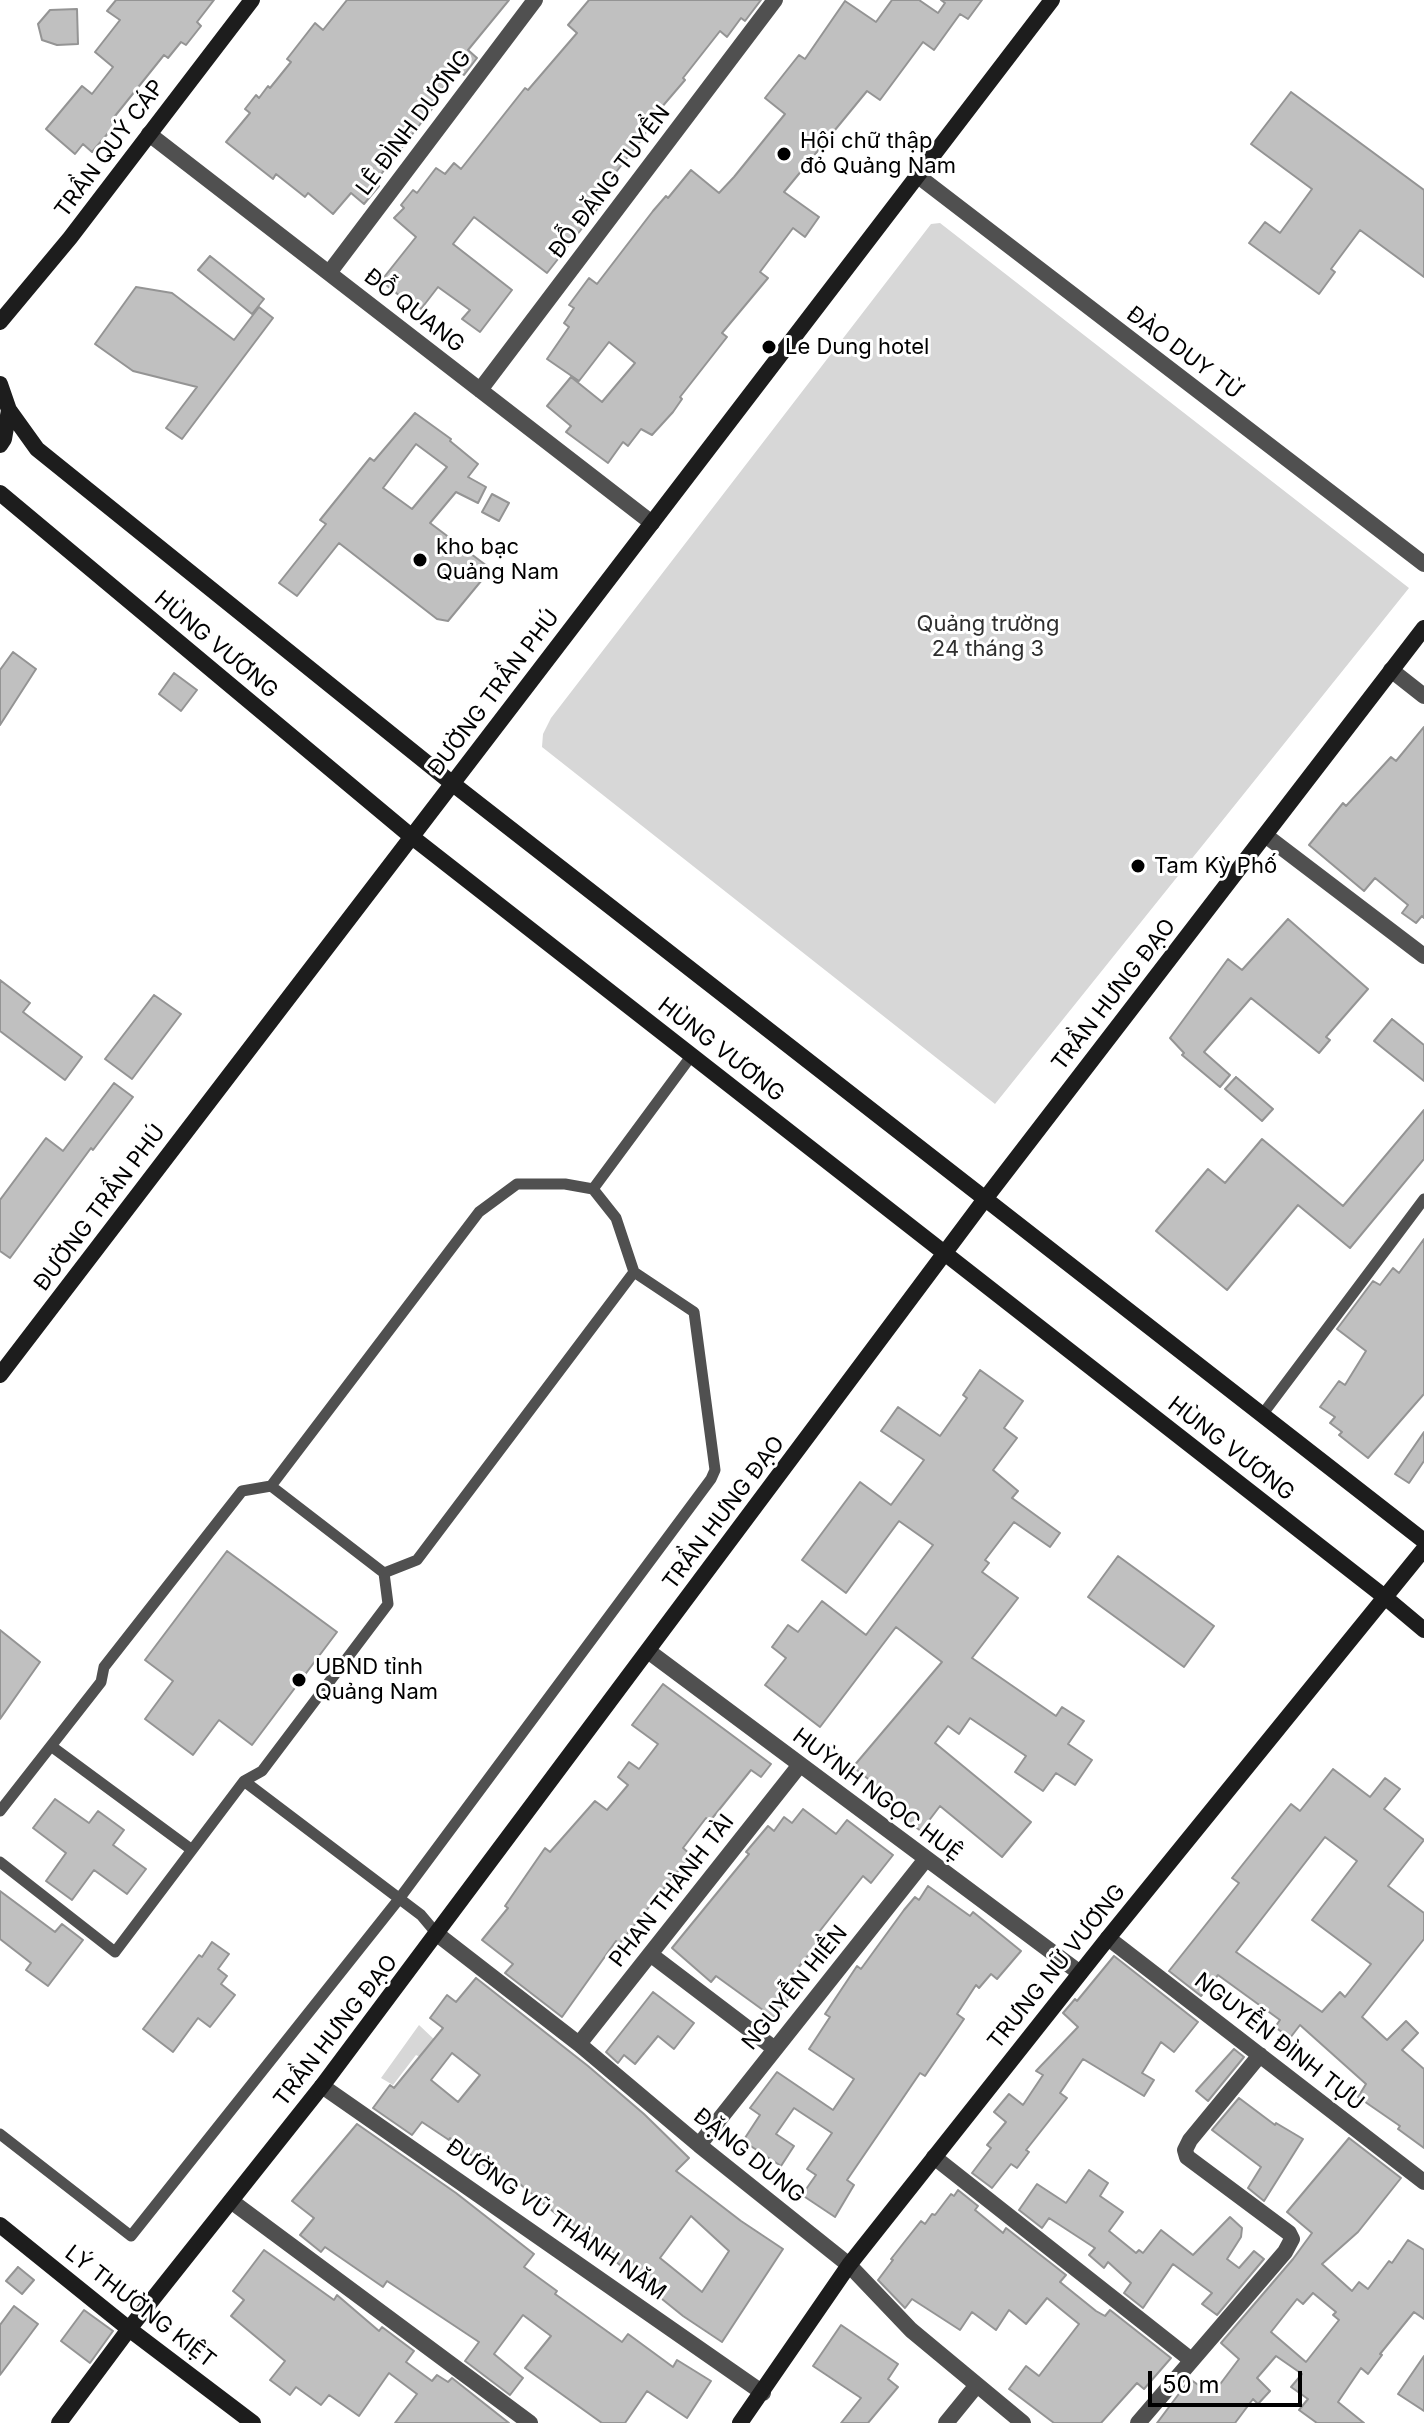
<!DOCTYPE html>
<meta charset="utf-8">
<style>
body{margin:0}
#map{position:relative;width:1424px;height:2423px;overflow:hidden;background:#fff;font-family:Inter,sans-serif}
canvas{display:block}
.scale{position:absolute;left:1148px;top:2371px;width:154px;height:36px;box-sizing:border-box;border:4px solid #000;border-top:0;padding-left:10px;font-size:24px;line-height:28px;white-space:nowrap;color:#000;-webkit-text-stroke:6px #fff;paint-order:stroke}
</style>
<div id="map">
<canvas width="1424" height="2423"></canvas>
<div class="scale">50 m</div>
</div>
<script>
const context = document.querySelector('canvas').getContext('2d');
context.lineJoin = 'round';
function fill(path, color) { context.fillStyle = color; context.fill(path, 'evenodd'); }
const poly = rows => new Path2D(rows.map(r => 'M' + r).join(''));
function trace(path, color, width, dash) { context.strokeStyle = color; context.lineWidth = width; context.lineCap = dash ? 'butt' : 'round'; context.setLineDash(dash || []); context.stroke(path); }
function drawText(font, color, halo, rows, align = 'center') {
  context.font = font + ' Inter,sans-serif'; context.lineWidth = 6; context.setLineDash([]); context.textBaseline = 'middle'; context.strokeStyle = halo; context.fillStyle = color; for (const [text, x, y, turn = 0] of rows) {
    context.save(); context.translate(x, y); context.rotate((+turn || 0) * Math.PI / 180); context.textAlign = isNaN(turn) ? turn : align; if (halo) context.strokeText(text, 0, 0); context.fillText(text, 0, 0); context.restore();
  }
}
const green = poly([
 [940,223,1409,588,995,1104,542,747,543,734,551,718,931,224],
 [419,2025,438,2043,424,2059,416,2055,393,2085,381,2078]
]);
const building = poly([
 [116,0,214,0,197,22,201,26,186,45,181,42,168,58,164,55,111,121,115,125,92,152,83,144,75,154,46,129,82,86,92,94,113,67,95,52,120,20,107,11,116,0],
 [347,0,509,0,468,50,477,58,464,75,457,70,436,97,439,100,375,182,379,186,364,204,351,193,333,214,308,193,305,197,276,174,273,179,226,142,250,113,245,109,256,95,259,98,268,86,270,88,291,62,287,59,315,23,323,30,347,0],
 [589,0,761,0,745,21,741,18,727,37,720,31,683,78,685,80,661,108,641,140,599,194,605,199,547,273,474,217,453,244,512,290,480,332,462,319,470,310,438,287,421,309,402,293,400,296,381,281,416,237,394,218,404,208,401,205,413,190,417,193,436,168,445,174,454,163,461,169,525,88,528,90,577,33,568,25,589,0],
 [892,0,919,0,938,13,945,3,941,0,982,0,968,19,960,14,934,50,923,42,880,100,867,91,784,192,819,217,805,237,793,228,760,272,768,278,722,333,727,337,680,397,682,399,673,412,652,435,641,429,628,446,623,442,608,463,566,432,571,426,547,406,571,377,602,402,635,363,609,342,579,381,547,359,569,327,564,323,574,308,569,305,589,278,597,284,653,211,666,196,668,198,691,170,719,193,734,177,785,114,765,98,799,55,805,59,845,1,876,22,892,0],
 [77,9,78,44,57,45,42,40,38,24,50,10,77,9],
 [1291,92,1424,190,1424,277,1360,230,1331,269,1335,272,1319,294,1249,243,1265,222,1280,233,1312,189,1251,144,1291,92],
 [210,256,264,299,252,314,198,270,210,256],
 [136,287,172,293,234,340,259,307,273,318,182,439,166,428,197,387,133,371,95,344,136,287],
 [415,413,451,439,450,441,478,464,468,477,486,487,478,503,456,492,430,523,491,569,448,621,437,619,339,543,297,596,279,583,326,524,320,520,370,458,374,461,415,413],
 [416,444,447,467,412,509,383,488,416,444],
 [492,494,509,503,499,521,482,512,492,494],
 [13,652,36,669,0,725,0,670,13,652],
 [174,673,197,690,181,711,159,694,174,673],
 [1424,727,1424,918,1422,916,1416,923,1402,913,1408,905,1375,878,1364,891,1309,845,1343,803,1346,806,1391,757,1396,761,1424,727],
 [1288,919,1368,989,1326,1037,1330,1040,1319,1053,1251,998,1204,1052,1230,1075,1220,1087,1182,1055,1184,1053,1170,1038,1228,959,1242,970,1288,919],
 [0,980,30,1003,23,1012,82,1057,65,1080,0,1031,0,980],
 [154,995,181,1014,132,1079,105,1059,154,995],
 [1392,1019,1424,1045,1424,1081,1374,1041,1392,1019],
 [1236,1077,1273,1109,1262,1121,1225,1089,1236,1077],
 [114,1083,133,1097,93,1150,91,1148,10,1258,0,1251,0,1200,46,1138,63,1151,114,1083],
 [1424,1110,1424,1159,1350,1248,1298,1205,1227,1290,1156,1231,1208,1169,1225,1183,1262,1139,1343,1206,1424,1110],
 [1424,1239,1424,1394,1368,1458,1339,1435,1342,1432,1330,1423,1335,1417,1320,1407,1339,1381,1345,1385,1366,1351,1337,1329,1373,1281,1380,1285,1393,1268,1399,1273,1424,1239],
 [980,1370,1023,1401,1004,1428,1017,1438,993,1470,1018,1491,1012,1498,1060,1533,1050,1547,1014,1522,985,1560,989,1563,982,1572,1018,1598,972,1658,1056,1716,1062,1707,1084,1721,1068,1744,1092,1760,1075,1785,1056,1773,1043,1791,1015,1772,1026,1756,970,1718,959,1734,948,1726,935,1743,1031,1822,1002,1857,940,1806,921,1831,901,1817,906,1809,853,1767,942,1662,896,1627,820,1727,765,1685,786,1658,772,1647,788,1625,798,1632,822,1601,866,1635,933,1545,899,1521,846,1593,802,1560,860,1482,891,1505,924,1460,881,1431,898,1407,940,1436,967,1398,963,1395,980,1370],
 [1424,1432,1424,1461,1409,1483,1395,1474,1424,1432],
 [227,1551,337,1632,252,1745,219,1720,193,1755,145,1719,173,1681,145,1660,227,1551],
 [1118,1556,1214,1626,1184,1667,1088,1597,1118,1556],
 [0,1630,40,1662,0,1719,0,1630],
 [663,1684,771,1764,761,1777,751,1770,710,1821,706,1818,683,1848,691,1855,619,1944,616,1941,562,2017,505,1973,513,1964,482,1940,508,1908,505,1906,545,1848,550,1852,595,1801,607,1810,628,1785,618,1777,629,1762,639,1769,658,1744,632,1725,663,1684],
 [1333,1769,1370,1797,1385,1778,1400,1789,1384,1809,1424,1840,1388,1886,1424,1913,1424,1939,1362,2017,1387,2040,1406,2021,1418,2033,1402,2050,1424,2069,1424,2148,1398,2129,1400,2126,1358,2097,1366,2084,1300,2025,1290,2038,1275,2027,1280,2020,1218,1975,1201,1996,1169,1971,1239,1883,1232,1878,1291,1804,1300,1811,1333,1769],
 [1325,1837,1357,1861,1312,1920,1371,1964,1345,1997,1340,1992,1322,2012,1236,1952,1325,1837],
 [55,1799,89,1823,98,1811,124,1830,113,1845,146,1869,127,1894,94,1870,72,1900,46,1881,66,1853,33,1828,55,1799],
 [803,1809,836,1834,847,1820,893,1855,871,1883,863,1876,819,1932,824,1936,780,1990,790,1997,774,2018,716,1976,711,1982,672,1948,726,1882,749,1854,746,1852,768,1826,774,1831,784,1817,792,1823,803,1809],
 [928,1886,970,1916,973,1912,1021,1951,997,1979,991,1974,979,1988,976,1985,957,2014,964,2019,925,2076,920,2073,847,2180,854,2185,835,2217,802,2195,816,2175,807,2169,832,2133,794,2108,776,2134,794,2146,781,2166,743,2141,760,2115,750,2108,777,2072,833,2110,854,2079,809,2049,830,2017,825,2014,857,1966,861,1969,904,1910,915,1897,919,1900,928,1886],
 [0,1891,55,1932,62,1924,83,1940,48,1986,26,1970,31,1963,0,1939,0,1891],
 [212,1942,229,1954,218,1969,227,1976,221,1984,235,1995,210,2027,198,2018,173,2052,143,2029,199,1955,202,1957,212,1942],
 [1114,1956,1198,2022,1174,2052,1161,2042,1142,2073,1154,2080,1144,2096,1083,2059,1060,2093,1067,2098,1026,2150,1029,2152,1017,2168,1011,2164,992,2188,972,2173,991,2148,987,2145,1006,2122,994,2112,1009,2094,1023,2105,1043,2075,1036,2071,1078,2027,1063,2013,1075,1999,1077,2001,1114,1956],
 [476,1978,588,2066,644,2114,689,2158,676,2171,741,2221,783,2249,722,2342,683,2316,615,2261,618,2257,577,2224,573,2228,515,2180,510,2186,450,2138,449,2140,422,2122,412,2135,373,2108,390,2085,394,2088,443,2028,430,2018,447,1995,456,2002,476,1978],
 [452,2053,480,2075,458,2102,431,2080,452,2053],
 [691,2216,729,2251,702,2292,660,2258,691,2216],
 [653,1992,694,2023,674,2049,658,2036,635,2064,624,2055,618,2063,606,2052,653,1992],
 [1234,2049,1244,2057,1208,2101,1196,2091,1234,2049],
 [1239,2098,1275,2125,1276,2123,1303,2139,1264,2201,1248,2188,1261,2167,1212,2130,1239,2098],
 [357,2124,456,2193,534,2254,524,2267,557,2291,555,2294,622,2342,628,2334,673,2367,677,2360,711,2381,687,2418,647,2391,625,2423,602,2423,525,2368,551,2336,523,2315,494,2354,523,2378,510,2395,465,2361,479,2342,387,2281,383,2287,325,2247,321,2252,300,2235,314,2218,292,2201,357,2124],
 [1349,2138,1401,2178,1358,2232,1322,2264,1352,2291,1359,2282,1368,2289,1389,2261,1392,2263,1408,2240,1424,2250,1424,2319,1414,2312,1380,2354,1382,2355,1368,2374,1361,2368,1338,2402,1364,2423,1317,2423,1299,2410,1308,2399,1291,2387,1302,2374,1276,2356,1257,2378,1270,2391,1258,2404,1253,2399,1235,2423,1157,2423,1190,2379,1212,2395,1239,2359,1221,2343,1293,2259,1312,2233,1287,2212,1349,2138],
 [1313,2293,1336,2312,1333,2315,1339,2320,1306,2362,1271,2332,1297,2299,1303,2304,1313,2293],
 [1089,2170,1108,2183,1100,2196,1123,2212,1109,2231,1136,2253,1139,2250,1143,2253,1161,2230,1193,2255,1230,2217,1242,2228,1241,2237,1227,2259,1239,2268,1254,2251,1264,2259,1217,2315,1202,2304,1212,2293,1173,2264,1143,2308,1124,2293,1131,2283,1108,2262,1104,2268,1089,2255,1095,2248,1049,2218,1042,2228,1019,2210,1037,2184,1066,2203,1089,2170],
 [958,2190,978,2206,975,2210,1003,2233,1006,2228,1066,2275,1060,2282,1096,2311,1105,2316,1110,2310,1171,2358,1144,2389,1137,2383,1101,2423,1054,2423,1009,2389,1026,2366,1039,2376,1079,2324,1047,2298,1026,2324,1009,2310,996,2330,972,2312,960,2330,912,2299,905,2308,878,2280,893,2260,891,2259,921,2221,925,2224,932,2214,935,2215,951,2194,954,2196,958,2190],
 [264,2250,334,2300,337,2295,379,2331,382,2327,414,2351,406,2362,432,2381,437,2375,448,2382,452,2378,509,2423,395,2423,417,2394,389,2373,359,2416,329,2395,321,2405,296,2387,290,2395,270,2380,285,2361,231,2316,244,2300,233,2291,264,2250],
 [18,2267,34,2280,22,2294,6,2281,18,2267],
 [14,2306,38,2324,0,2375,0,2325,14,2306],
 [84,2310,113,2331,90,2363,61,2341,84,2310],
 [841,2325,898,2364,888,2379,898,2387,868,2423,841,2423,861,2398,813,2366,841,2325],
 [1424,2356,1424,2411,1398,2394,1424,2356]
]);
const lane = poly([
 [1262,1415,1424,1199],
 [271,1486,384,1573,417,1560,634,1272,616,1218,593,1189],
 [51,1746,192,1850],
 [244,1781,421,1915,437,1934],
 [0,1811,101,1682,104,1667,220,1519,242,1491,271,1486,479,1212,517,1184,565,1184,593,1189,692,1055],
 [0,1862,115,1952,244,1781,262,1771,388,1604,384,1573],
 [0,2134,131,2236,399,1899,711,1479,715,1470,694,1312,634,1272]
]);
const street = poly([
 [149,134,652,523],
 [918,176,1424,564],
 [329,273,535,0],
 [480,390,775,0],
 [1391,670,1424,696],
 [1265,835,1424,956],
 [648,1651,1080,1973],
 [437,1934,579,2044,699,2145,849,2265,911,2330,1023,2423],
 [1108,1938,1424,2182],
 [650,1954,775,2049],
 [579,2044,799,1766],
 [322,2086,763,2393],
 [699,2145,926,1859],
 [934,2157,1190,2359],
 [231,2201,530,2423],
 [946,2423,977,2385],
 [1138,2423,1285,2252,1292,2239,1289,2233,1187,2157,1185,2150,1190,2140,1260,2055]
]);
const secondary = poly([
 [0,322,70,238,252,0],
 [0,384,9,410,4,439,0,445],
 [9,410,37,449,453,784,1424,1541],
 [0,493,412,837,1386,1598,1424,1630],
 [0,1375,1052,0],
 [0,2225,129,2329,253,2423],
 [59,2423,129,2329,322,2086,985,1199,1424,628],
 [740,2423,849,2265,1108,1938,1424,1549]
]);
const markers = [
 [784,154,8,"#000"],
 [769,347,8,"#000"],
 [420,560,8,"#000"],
 [1138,866,8,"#000"],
 [299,1680,8,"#000"]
];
const streetNames = [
 ["LÊ ĐÌNH DƯƠNG",414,123,-53],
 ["TRẦN QUÝ CÁP",110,149,-53],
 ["ĐỖ ĐĂNG TUYỂN",610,182,-53],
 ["ĐỖ QUANG",414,311,38],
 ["ĐÀO DUY TỪ",1184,353,37],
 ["HÙNG VƯƠNG",216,645,40],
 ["ĐƯỜNG TRẦN PHÚ",494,693,-53],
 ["TRẦN HƯNG ĐẠO",1114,995,-52],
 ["HÙNG VƯƠNG",721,1050,38],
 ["ĐƯỜNG TRẦN PHÚ",100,1208,-53],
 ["HÙNG VƯƠNG",1231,1449,38],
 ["TRẦN HƯNG ĐẠO",724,1513,-53],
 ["HUỲNH NGỌC HUỆ",877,1795,37],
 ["PHAN THÀNH TÀI",672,1891,-52],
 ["TRƯNG NỮ VƯƠNG",1057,1967,-51],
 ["NGUYỄN HIỀN",795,1988,-51],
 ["TRẦN HƯNG ĐẠO",336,2031,-52],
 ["NGUYỄN ĐÌNH TỰU",1279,2042,38],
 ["ĐẶNG DUNG",749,2156,39],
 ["ĐƯỜNG VŨ THÀNH NĂM",556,2220,35],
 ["LÝ THƯỜNG KIỆT",140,2307,38]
];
const poiNames = [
 ["Hội chữ thập",800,141],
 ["đỏ Quảng Nam",800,166],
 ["Le Dung hotel",785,347],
 ["kho bạc",436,547],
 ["Quảng Nam",436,572],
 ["Tam Kỳ Phố",1154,866],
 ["UBND tỉnh",315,1667],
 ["Quảng Nam",315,1692]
];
const parkNames = [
 ["Quảng trường",988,624],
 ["24 tháng 3",988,649]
];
fill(green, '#d7d7d7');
fill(building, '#c0c0c0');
trace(building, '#949494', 2);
trace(lane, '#505050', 11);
trace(street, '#505050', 16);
trace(secondary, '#1d1d1d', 16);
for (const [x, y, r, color] of markers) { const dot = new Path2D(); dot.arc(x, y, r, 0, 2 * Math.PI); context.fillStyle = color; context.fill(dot); trace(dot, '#fff', 3); }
drawText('22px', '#000', '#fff', streetNames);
drawText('22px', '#000', '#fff', poiNames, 'left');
drawText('22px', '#2e2e2e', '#fff', parkNames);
</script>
